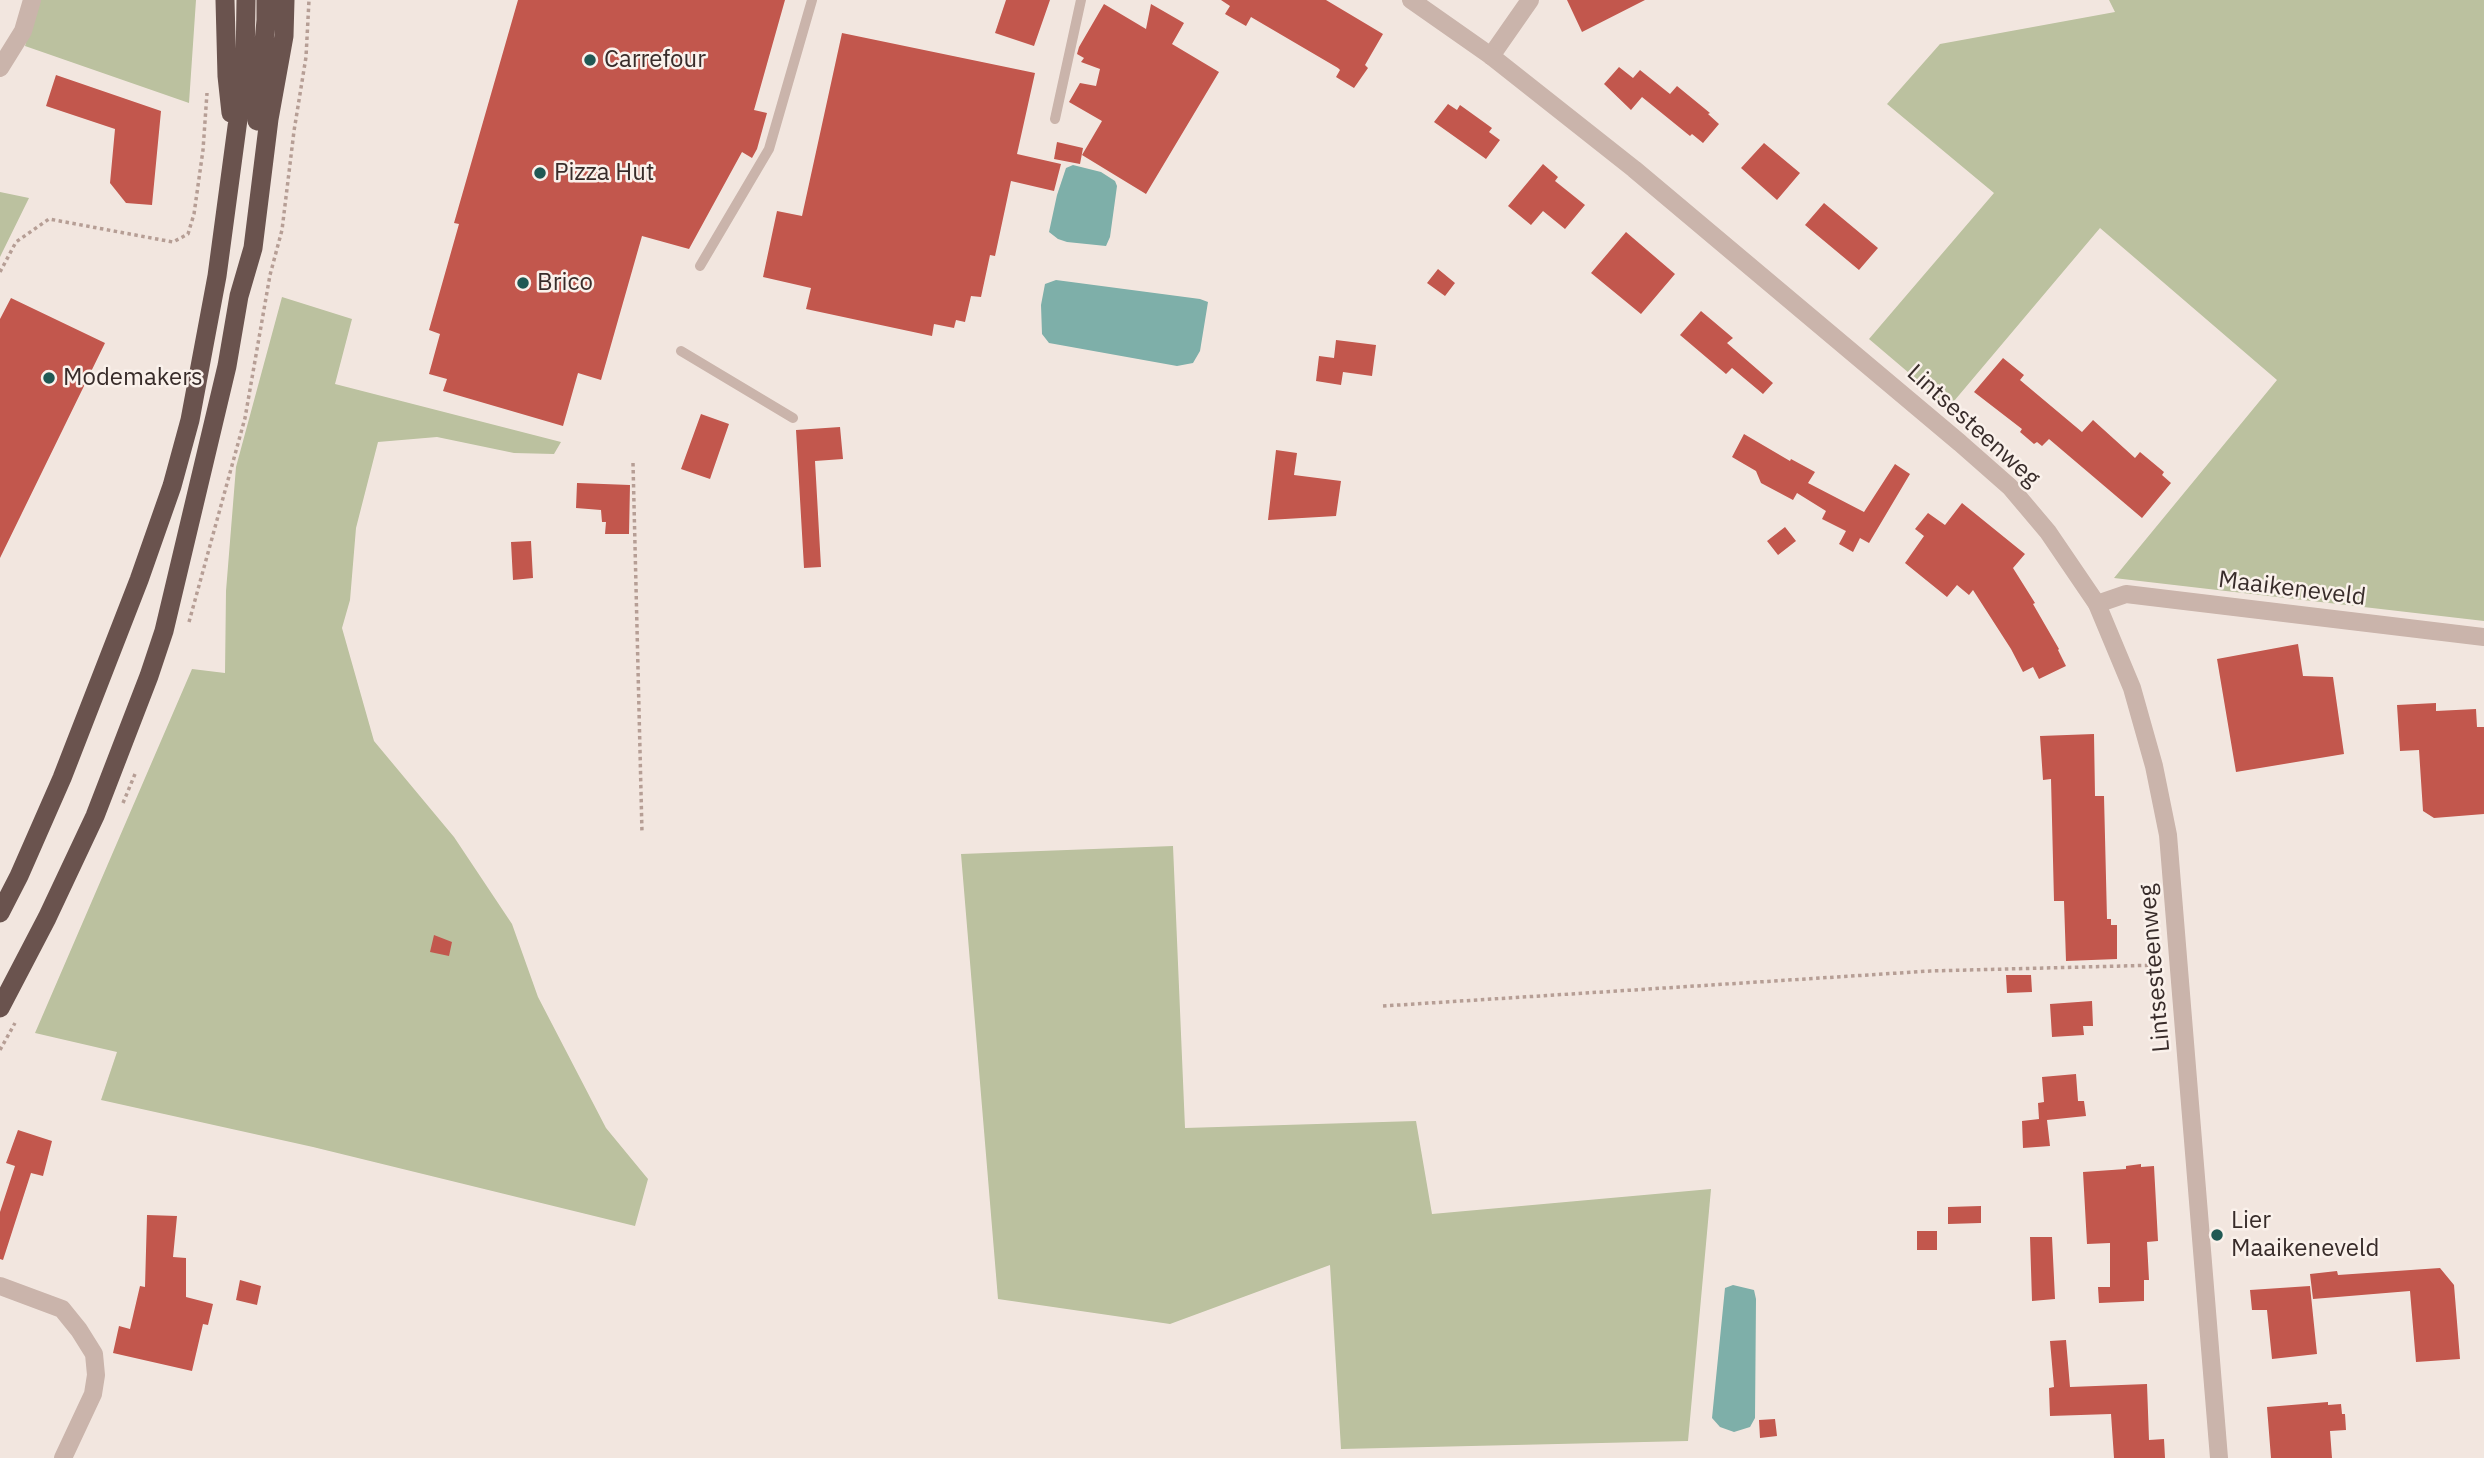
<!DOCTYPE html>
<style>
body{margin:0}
canvas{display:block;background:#f2e6df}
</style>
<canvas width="2484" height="1458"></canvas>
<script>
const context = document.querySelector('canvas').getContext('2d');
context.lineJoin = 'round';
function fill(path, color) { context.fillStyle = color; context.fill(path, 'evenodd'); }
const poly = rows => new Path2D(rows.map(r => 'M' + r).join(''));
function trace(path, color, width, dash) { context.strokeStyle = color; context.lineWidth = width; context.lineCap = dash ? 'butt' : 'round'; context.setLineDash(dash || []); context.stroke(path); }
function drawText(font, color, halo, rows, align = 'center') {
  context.font = font + ' "IBM Plex Sans",sans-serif'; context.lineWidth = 5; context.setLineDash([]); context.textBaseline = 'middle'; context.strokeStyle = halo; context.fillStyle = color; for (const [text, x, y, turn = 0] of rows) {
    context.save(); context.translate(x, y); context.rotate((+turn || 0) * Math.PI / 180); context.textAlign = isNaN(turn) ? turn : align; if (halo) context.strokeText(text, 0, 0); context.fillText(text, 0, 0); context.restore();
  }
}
const green = poly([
 [38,0,196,0,189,103,25,46],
 [2109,0,2484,0,2484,621,2114,578,2277,380,2100,228,1949,407,1869,339,1994,193,1887,104,1940,44,2115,12],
 [0,192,29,198,0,257],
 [282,297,352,319,335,384,561,442,554,454,514,453,437,437,378,442,356,528,350,600,342,628,374,741,454,837,512,924,538,997,606,1128,648,1179,635,1226,313,1147,101,1100,117,1052,35,1033,192,669,225,673,226,591,236,467],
 [1173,846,1185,1128,1416,1121,1432,1214,1711,1189,1688,1441,1341,1449,1330,1265,1170,1324,998,1299,961,854]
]);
const water = poly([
 [1073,165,1101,172,1115,181,1117,186,1110,237,1106,246,1067,242,1058,239,1049,232,1057,195,1066,168],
 [1056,280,1200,299,1208,302,1200,351,1193,363,1177,366,1049,343,1042,334,1041,305,1045,284],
 [1733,1285,1754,1290,1756,1299,1755,1418,1750,1427,1734,1432,1720,1427,1712,1418,1725,1288]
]);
const building = poly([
 [518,0,785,0,754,110,767,113,757,149,752,158,742,152,689,249,642,236,601,380,578,373,563,426,443,391,447,379,429,374,440,334,429,330,459,224,454,223],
 [1006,0,1050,0,1034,46,995,33],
 [1221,0,1326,0,1383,34,1365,65,1368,68,1354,88,1336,77,1340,70,1338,68,1251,17,1246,26,1225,14,1230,6],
 [1567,0,1645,0,1582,32],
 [1104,4,1146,29,1151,4,1184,23,1172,44,1219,72,1146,194,1082,155,1102,121,1069,102,1080,83,1096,86,1100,69,1081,62,1084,58,1077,54,1079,47],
 [842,33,1035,73,1017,154,1061,164,1054,191,1011,181,995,256,990,255,981,297,971,296,965,322,956,320,954,328,934,324,932,336,806,309,811,288,763,277,777,211,802,216],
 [1619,67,1633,78,1640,70,1670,94,1677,86,1710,113,1708,114,1719,124,1703,143,1692,134,1690,136,1642,97,1631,110,1604,84],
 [56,75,161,111,152,205,126,203,110,183,115,129,46,106],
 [1448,104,1457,110,1460,105,1492,128,1489,132,1500,140,1486,159,1434,122],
 [1057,142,1083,148,1080,164,1054,159],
 [1764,143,1800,173,1777,200,1741,168],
 [1543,164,1558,177,1555,181,1585,205,1565,229,1543,211,1531,225,1508,206],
 [1824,203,1878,248,1859,270,1805,225],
 [1626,232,1675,274,1641,314,1591,273],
 [1438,269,1455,283,1445,296,1427,283],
 [11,298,105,343,0,558,0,319],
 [1701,311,1733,338,1727,343,1773,383,1763,394,1732,368,1726,374,1680,335],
 [1336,340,1376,345,1372,376,1343,372,1341,385,1316,381,1319,356,1334,358],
 [2003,358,2024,375,2020,380,2082,432,2093,420,2135,458,2140,452,2164,472,2162,475,2171,483,2142,518,2049,439,2042,446,2037,442,2034,444,2020,432,2022,429,1974,392],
 [701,414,729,424,710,479,681,469],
 [840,427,843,459,815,461,821,567,804,568,796,430],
 [1744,434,1790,461,1791,459,1815,472,1808,483,1864,512,1895,464,1910,474,1869,543,1860,538,1853,552,1839,544,1846,531,1822,519,1826,511,1797,493,1793,500,1761,483,1756,471,1732,457],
 [1276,450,1297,453,1294,475,1341,481,1336,516,1268,520],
 [577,483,630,485,629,534,605,534,606,522,602,522,601,510,576,508],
 [1962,503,2025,554,2013,568,2035,603,2033,604,2059,649,2058,650,2066,666,2039,679,2033,667,2023,672,2011,649,1973,590,1969,595,1957,585,1947,597,1905,563,1924,536,1915,529,1928,513,1945,525],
 [1785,527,1796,541,1778,555,1767,541],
 [531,541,533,578,513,580,511,542],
 [2298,644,2303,676,2333,677,2344,754,2236,772,2217,659],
 [2436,703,2436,711,2476,709,2477,727,2484,727,2484,814,2434,818,2423,811,2419,750,2400,751,2397,705],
 [2094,734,2095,796,2104,796,2107,919,2111,919,2111,925,2117,925,2117,959,2066,961,2064,901,2054,901,2051,779,2043,780,2040,736],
 [434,935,452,942,449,956,430,952],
 [2006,975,2031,975,2032,992,2007,993],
 [2092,1001,2093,1026,2083,1026,2084,1035,2052,1037,2050,1004],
 [2076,1074,2078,1101,2084,1101,2086,1116,2047,1120,2050,1146,2023,1148,2022,1121,2039,1119,2038,1103,2044,1102,2042,1077],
 [18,1130,52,1141,43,1176,31,1173,3,1260,0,1259,0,1212,15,1166,6,1163],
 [2141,1164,2141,1167,2154,1166,2158,1241,2147,1242,2149,1280,2144,1280,2144,1301,2099,1303,2098,1287,2110,1287,2110,1243,2087,1244,2083,1172,2126,1169,2126,1166],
 [1981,1206,1981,1223,1948,1224,1948,1207],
 [147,1215,177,1216,173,1257,186,1258,186,1297,213,1304,208,1325,203,1324,192,1371,113,1353,119,1326,130,1329,140,1286,145,1287],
 [1917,1231,1937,1231,1937,1250,1917,1250],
 [2030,1237,2052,1237,2055,1299,2032,1301],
 [2440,1268,2454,1285,2460,1359,2416,1362,2410,1291,2313,1299,2310,1274,2337,1271,2338,1275],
 [240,1280,261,1286,257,1305,236,1300],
 [2310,1286,2317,1354,2272,1359,2267,1310,2252,1310,2250,1290],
 [2066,1340,2070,1387,2147,1384,2149,1440,2164,1439,2165,1458,2114,1458,2111,1414,2050,1416,2049,1388,2054,1387,2050,1341],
 [2328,1402,2328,1405,2341,1404,2342,1414,2345,1414,2346,1430,2330,1431,2332,1458,2271,1458,2267,1407],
 [1775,1419,1777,1436,1760,1438,1759,1420]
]);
const path = poly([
 [0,272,16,242,49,219,173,242,188,234,194,214,203,150,207,93],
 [633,463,642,833],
 [189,622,245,418,270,275,282,230,294,131,306,57,309,0],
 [123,803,135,774],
 [1383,1006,1930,971,2160,965],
 [0,1050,15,1023]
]);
const service = poly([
 [1055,119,1081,0],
 [700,266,769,149,812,0],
 [681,351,793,418]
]);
const minor = poly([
 [1491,56,1530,0],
 [0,68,23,31,32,0],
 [2097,604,2126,594,2484,637],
 [0,1286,62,1309,79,1330,94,1354,96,1375,93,1394,63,1458]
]);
const tertiary = poly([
 [1411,0,1491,56,1634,169,1960,443,2010,487,2048,532,2097,604,2132,688,2154,766,2168,835,2219,1458]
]);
const trunk = poly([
 [225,0,227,76,231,113],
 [257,121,266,20,266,0],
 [0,913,19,876,62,778,139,580,172,486,190,420,217,276,245,67,246,0],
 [0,1008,47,918,95,816,149,676,164,631,227,366,239,296,253,248,269,119,284,36,285,0]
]);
const markers = [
 [590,60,7,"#205954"],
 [540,173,7,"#205954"],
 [523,283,7,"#205954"],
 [49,378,7,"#205954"],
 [2217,1235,7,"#205954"]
];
const poiNames = [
 ["Carrefour",604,60],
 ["Pizza Hut",554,173],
 ["Brico",537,283],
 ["Modemakers",63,378],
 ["Lier",2231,1221],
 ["Maaikeneveld",2231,1249]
];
const streetNames = [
 ["Lintsesteenweg",1973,426,42],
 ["Maaikeneveld",2292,589,7],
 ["Lintsesteenweg",2155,968,-95]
];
fill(green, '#bbc19f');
fill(water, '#7eafa9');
fill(building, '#c2574d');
trace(path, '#b69e95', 3.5, [3.5, 3.5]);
trace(service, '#cab4ab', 10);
trace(minor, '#cab4ab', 18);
trace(tertiary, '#cab4ab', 18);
trace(trunk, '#6a534e', 19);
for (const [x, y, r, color] of markers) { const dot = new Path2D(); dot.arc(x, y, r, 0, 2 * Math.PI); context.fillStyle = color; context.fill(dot); trace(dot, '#faf1eb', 2.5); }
drawText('24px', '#382c2a', '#faf1eb', poiNames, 'left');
drawText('24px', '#382c2a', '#faf1eb', streetNames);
</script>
